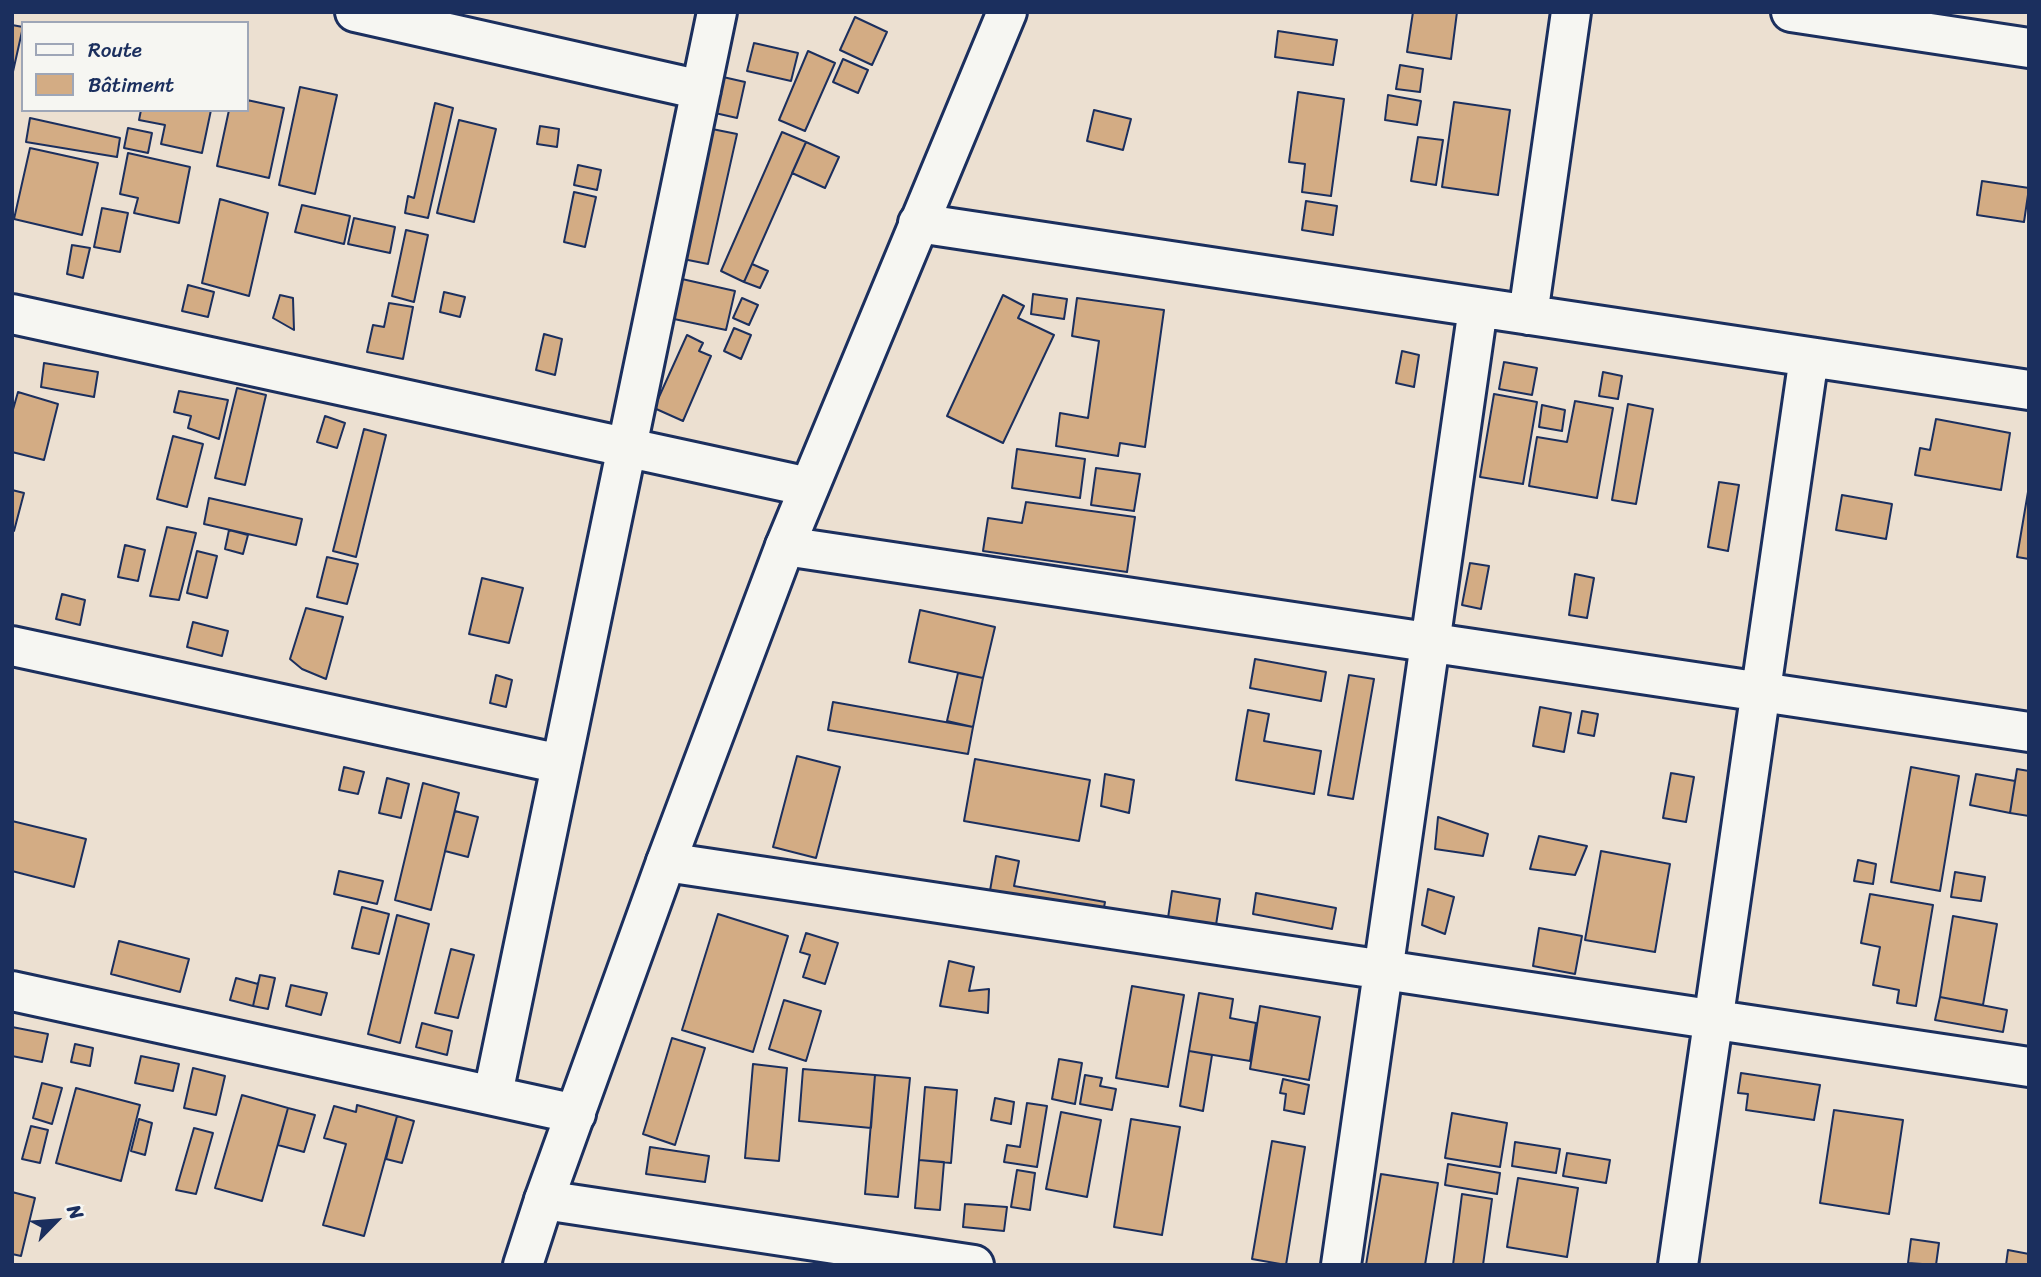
<!DOCTYPE html>
<meta charset="utf-8">
<style>
body{margin:0}
#map{position:relative;width:2041px;height:1277px;overflow:hidden;background:#ece0d1;font-family:Sriracha,sans-serif}
canvas{display:block}
.frame{position:absolute;inset:0;border:14px solid #1b2f5e;pointer-events:none}
.legend{position:absolute;left:21px;top:21px;width:228px;height:91px;box-sizing:border-box;background:#f6f6f2;border:2px solid #9ea6b7;margin:0;padding:9px 12px;list-style:none;font-size:21px;color:#1b2f5e}
.legend li{display:flex;align-items:center;gap:14px;height:35px}
.legend b{width:35px;border:2px solid #9ea6b7}
.north{position:absolute;left:21px;top:1186px;width:70px;height:70px;-webkit-text-stroke:5px #f6f6f2;paint-order:stroke;rotate:65deg;font-size:19px;font-weight:700;line-height:28px;text-align:center;color:#1b2f5e}
.north::after{content:'';display:block;margin:auto;width:24px;height:32px;background:#1b2f5e;clip-path:polygon(50% 0,100% 100%,50% 72%,0 100%)}
</style>
<div id="map">
<canvas width="2041" height="1277"></canvas>
<div class="frame"></div>
<ul class="legend">
<li><b style="height:9px;background:#f6f6f2"></b>Route</li>
<li><b style="height:19px;background:#d3ac84"></b>Bâtiment</li>
</ul>
<div class="north">N</div>
</div>
<script>
const context = document.querySelector('canvas').getContext('2d');
context.lineJoin = 'round';
function fill(path, color) { context.fillStyle = color; context.fill(path, 'evenodd'); }
const poly = rows => new Path2D(rows.map(r => 'M' + r).join(''));
function trace(path, color, width, dash) { context.strokeStyle = color; context.lineWidth = width; context.lineCap = dash ? 'butt' : 'round'; context.setLineDash(dash || []); context.stroke(path); }
const building = poly([
 [1413,12,1457,12,1451,59,1407,52,1413,12],
 [855,17,887,32,872,65,840,50,855,17],
 [12,25,23,27,12,76,12,25],
 [1278,31,1337,40,1333,65,1275,57,1278,31],
 [754,43,798,53,791,81,747,71,754,43],
 [808,51,835,63,805,131,779,120,808,51],
 [843,59,868,70,858,93,833,82,843,59],
 [1400,65,1423,69,1420,92,1396,89,1400,65],
 [723,77,745,82,737,118,715,113,723,77],
 [300,87,337,95,315,194,279,185,300,87],
 [1298,92,1344,99,1331,196,1302,192,1305,164,1289,162,1298,92],
 [1388,95,1421,101,1417,125,1385,120,1388,95],
 [247,100,284,108,269,178,217,166,229,110,247,110,247,100],
 [1454,102,1510,110,1498,195,1442,187,1454,102],
 [435,103,453,108,428,218,405,213,408,196,414,198,435,103],
 [141,110,211,110,202,153,161,144,165,125,139,120,141,110],
 [1094,110,1131,119,1123,150,1087,141,1094,110],
 [30,118,120,138,117,157,26,142,30,118],
 [459,120,496,129,474,222,437,213,459,120],
 [540,126,559,129,557,147,537,144,540,126],
 [128,128,152,133,148,153,124,148,128,128],
 [712,129,737,134,708,264,683,259,712,129],
 [782,132,806,142,744,282,721,271,782,132],
 [1418,137,1443,140,1436,185,1411,181,1418,137],
 [806,142,839,157,825,188,792,173,806,142],
 [30,148,98,163,82,235,14,219,30,148],
 [128,153,190,167,179,223,134,213,138,198,120,194,128,153],
 [578,165,601,170,597,190,574,185,578,165],
 [1982,181,2029,188,2024,222,1977,215,1982,181],
 [574,192,596,197,585,247,564,242,574,192],
 [220,199,268,213,249,296,202,283,220,199],
 [1306,201,1337,206,1333,235,1302,230,1306,201],
 [302,205,350,216,344,244,295,232,302,205],
 [102,208,128,213,120,252,94,247,102,208],
 [354,218,395,227,390,253,348,244,354,218],
 [406,230,428,235,414,302,392,296,406,230],
 [72,245,90,248,83,278,67,274,72,245],
 [752,264,768,271,760,288,744,282,752,264],
 [682,279,735,291,726,330,674,319,682,279],
 [188,285,214,292,208,317,182,311,188,285],
 [444,292,465,297,460,317,440,312,444,292],
 [1033,294,1067,299,1064,319,1031,314,1033,294],
 [280,295,293,298,294,330,273,318,280,295],
 [1003,295,1024,306,1018,318,1054,335,1003,443,947,416,1003,295],
 [742,298,758,305,749,325,733,318,742,298],
 [1077,298,1164,310,1145,447,1120,443,1118,456,1056,446,1060,413,1088,418,1099,341,1072,336,1077,298],
 [389,303,413,307,403,359,367,352,373,325,384,327,389,303],
 [734,328,751,335,741,359,724,351,734,328],
 [544,334,562,339,555,375,536,370,544,334],
 [687,335,703,343,699,351,711,356,683,421,654,408,687,335],
 [1402,351,1419,355,1414,387,1396,383,1402,351],
 [1504,362,1537,368,1532,395,1499,389,1504,362],
 [44,363,98,372,94,397,41,387,44,363],
 [1603,372,1622,376,1618,399,1599,396,1603,372],
 [237,388,266,395,245,485,215,478,237,388],
 [179,391,228,400,219,439,188,428,191,416,174,412,179,391],
 [18,392,58,404,44,460,12,452,12,413,18,392],
 [1494,394,1537,402,1523,484,1480,477,1494,394],
 [1575,401,1613,408,1597,498,1529,486,1537,437,1567,442,1575,401],
 [1628,404,1653,409,1636,504,1612,500,1628,404],
 [1542,405,1565,410,1562,431,1539,427,1542,405],
 [325,416,345,423,337,448,317,442,325,416],
 [1936,419,2010,433,2001,490,1915,475,1920,448,1930,450,1936,419],
 [364,429,386,435,356,557,333,551,364,429],
 [173,436,203,444,187,507,157,499,173,436],
 [1017,449,1085,459,1080,498,1012,488,1017,449],
 [1096,468,1140,474,1134,511,1091,505,1096,468],
 [1719,482,1739,485,1728,551,1708,547,1719,482],
 [2029,486,2029,559,2017,557,2029,486],
 [12,490,24,493,14,531,12,531,12,490],
 [1842,495,1892,504,1886,539,1836,530,1842,495],
 [209,498,302,519,296,545,204,524,209,498],
 [1026,502,1135,517,1127,572,983,551,988,518,1022,523,1026,502],
 [167,527,196,533,179,600,150,596,167,527],
 [229,530,248,535,243,554,225,549,229,530],
 [125,545,145,550,138,581,118,577,125,545],
 [197,551,217,556,207,598,187,593,197,551],
 [327,557,358,564,347,604,317,597,327,557],
 [1470,563,1489,566,1481,609,1462,605,1470,563],
 [1575,574,1594,578,1587,618,1569,615,1575,574],
 [482,578,523,588,509,643,469,634,482,578],
 [62,594,85,600,80,625,56,619,62,594],
 [306,608,343,617,326,679,302,669,290,659,306,608],
 [920,610,995,627,983,678,909,662,920,610],
 [193,622,228,631,222,656,187,647,193,622],
 [1255,659,1326,672,1321,701,1250,688,1255,659],
 [958,673,983,678,973,727,947,721,958,673],
 [496,675,512,680,506,707,490,703,496,675],
 [1349,675,1374,679,1353,799,1328,795,1349,675],
 [833,702,973,727,968,754,828,730,833,702],
 [1540,707,1571,713,1564,752,1533,746,1540,707],
 [1248,710,1269,714,1264,741,1321,751,1314,794,1236,780,1248,710],
 [1582,711,1598,714,1594,736,1578,733,1582,711],
 [797,756,840,767,816,858,773,847,797,756],
 [975,759,1090,780,1079,841,964,821,975,759],
 [344,767,364,772,358,794,339,790,344,767],
 [1911,767,1959,776,1940,891,1891,882,1911,767],
 [2017,769,2029,771,2029,816,2010,813,2017,769],
 [1671,773,1694,777,1686,822,1663,818,1671,773],
 [1105,774,1134,780,1129,813,1101,806,1105,774],
 [1976,774,2015,781,2010,813,1970,805,1976,774],
 [387,778,409,784,401,818,379,813,387,778],
 [423,783,459,793,431,910,395,900,423,783],
 [455,811,478,817,468,857,445,851,455,811],
 [1438,817,1488,834,1483,856,1435,849,1438,817],
 [12,821,86,839,74,887,12,871,12,821],
 [1539,836,1587,846,1575,875,1530,869,1539,836],
 [1601,851,1670,864,1655,952,1585,940,1601,851],
 [996,856,1019,861,1014,886,1105,902,1100,929,987,908,996,856],
 [1858,860,1876,864,1873,884,1854,881,1858,860],
 [339,871,383,881,377,904,334,894,339,871],
 [1955,872,1985,877,1981,901,1951,897,1955,872],
 [1428,889,1454,897,1445,934,1422,925,1428,889],
 [1172,891,1220,899,1216,925,1168,918,1172,891],
 [1256,893,1336,908,1332,929,1253,914,1256,893],
 [1870,894,1933,905,1916,1006,1897,1003,1899,990,1873,985,1880,947,1861,943,1870,894],
 [362,907,389,914,379,954,352,948,362,907],
 [718,914,788,936,753,1052,682,1030,718,914],
 [397,915,429,924,400,1043,368,1034,397,915],
 [1953,916,1997,924,1983,1005,1940,997,1953,916],
 [1539,928,1582,936,1575,974,1533,966,1539,928],
 [806,933,838,943,825,984,803,977,810,955,800,952,806,933],
 [119,941,189,959,180,992,111,974,119,941],
 [451,949,474,955,458,1018,435,1013,451,949],
 [949,961,974,967,969,991,989,989,988,1013,940,1006,949,961],
 [260,975,275,978,268,1009,253,1006,260,975],
 [236,978,258,984,253,1006,230,1000,236,978],
 [291,985,327,993,321,1015,286,1006,291,985],
 [1132,986,1184,995,1168,1087,1116,1078,1132,986],
 [1199,993,1233,999,1230,1018,1256,1023,1250,1061,1189,1051,1199,993],
 [1940,997,2007,1010,2003,1032,1935,1020,1940,997],
 [784,1000,821,1011,806,1061,769,1049,784,1000],
 [1260,1006,1320,1017,1309,1080,1250,1069,1260,1006],
 [422,1023,452,1031,447,1055,416,1047,422,1023],
 [12,1027,48,1034,42,1062,12,1056,12,1027],
 [672,1038,705,1048,675,1145,643,1134,672,1038],
 [75,1044,93,1048,90,1066,71,1062,75,1044],
 [1189,1051,1212,1055,1203,1111,1180,1106,1189,1051],
 [141,1056,179,1064,173,1091,135,1083,141,1056],
 [1059,1059,1082,1063,1075,1104,1052,1099,1059,1059],
 [753,1064,787,1068,779,1161,745,1158,753,1064],
 [193,1068,225,1076,216,1115,184,1108,193,1068],
 [803,1069,875,1075,871,1128,799,1121,803,1069],
 [1741,1073,1820,1085,1814,1120,1746,1110,1748,1094,1738,1093,1741,1073],
 [875,1075,910,1078,898,1197,865,1194,875,1075],
 [1085,1075,1102,1078,1100,1086,1116,1089,1112,1110,1080,1104,1085,1075],
 [1283,1079,1309,1085,1304,1114,1284,1110,1286,1094,1280,1093,1283,1079],
 [42,1083,62,1088,52,1124,33,1118,42,1083],
 [925,1087,957,1090,951,1163,919,1160,925,1087],
 [76,1088,140,1105,121,1181,56,1163,76,1088],
 [242,1095,288,1108,262,1201,215,1188,242,1095],
 [995,1098,1014,1102,1011,1124,991,1120,995,1098],
 [1027,1103,1047,1106,1037,1167,1004,1162,1007,1145,1020,1147,1027,1103],
 [357,1105,397,1116,364,1236,323,1225,346,1144,324,1138,334,1106,356,1112,357,1105],
 [288,1108,315,1115,304,1152,278,1145,288,1108],
 [1834,1110,1903,1120,1889,1214,1820,1203,1834,1110],
 [1061,1112,1101,1120,1087,1197,1046,1189,1061,1112],
 [1452,1113,1507,1123,1500,1167,1445,1158,1452,1113],
 [397,1116,414,1121,402,1163,386,1159,397,1116],
 [139,1119,152,1123,145,1155,131,1151,139,1119],
 [1131,1119,1180,1127,1162,1235,1114,1227,1131,1119],
 [31,1126,48,1130,40,1163,22,1159,31,1126],
 [194,1128,213,1133,196,1194,176,1190,194,1128],
 [1272,1141,1305,1147,1286,1265,1252,1259,1272,1141],
 [1515,1142,1560,1149,1556,1173,1512,1166,1515,1142],
 [650,1147,709,1156,705,1182,646,1174,650,1147],
 [1567,1153,1610,1160,1606,1183,1563,1176,1567,1153],
 [919,1160,944,1162,940,1210,915,1208,919,1160],
 [1448,1164,1500,1173,1497,1194,1445,1185,1448,1164],
 [1017,1170,1035,1173,1030,1210,1011,1207,1017,1170],
 [1381,1174,1438,1183,1425,1265,1366,1265,1381,1174],
 [1518,1178,1578,1188,1567,1257,1507,1247,1518,1178],
 [12,1192,35,1198,21,1256,12,1254,12,1192],
 [1462,1194,1492,1199,1483,1265,1453,1265,1462,1194],
 [965,1204,1007,1207,1004,1231,963,1227,965,1204],
 [1911,1239,1939,1243,1936,1265,1908,1263,1911,1239],
 [2008,1250,2029,1254,2029,1265,2006,1265,2008,1250]
]);
const minor = poly([
 [355,12,701,90],
 [1791,12,2029,48],
 [918,223,2029,390],
 [12,314,809,487],
 [1528,315,1571,12],
 [785,546,2029,732],
 [12,646,561,764],
 [666,862,2029,1067],
 [12,991,576,1114],
 [493,1094,717,12],
 [544,1200,974,1265],
 [1341,1265,1478,308],
 [1678,1265,1809,357]
]);
const highway = poly([
 [523,1265,544,1200,666,862,785,546,1007,12]
]);
fill(building, '#d3ac84');
trace(building, '#1b2f5e', 2);
trace(minor, '#1b2f5e', 44);
trace(highway, '#1b2f5e', 44);
trace(minor, '#f6f6f2', 38);
trace(highway, '#f6f6f2', 38);
</script>
